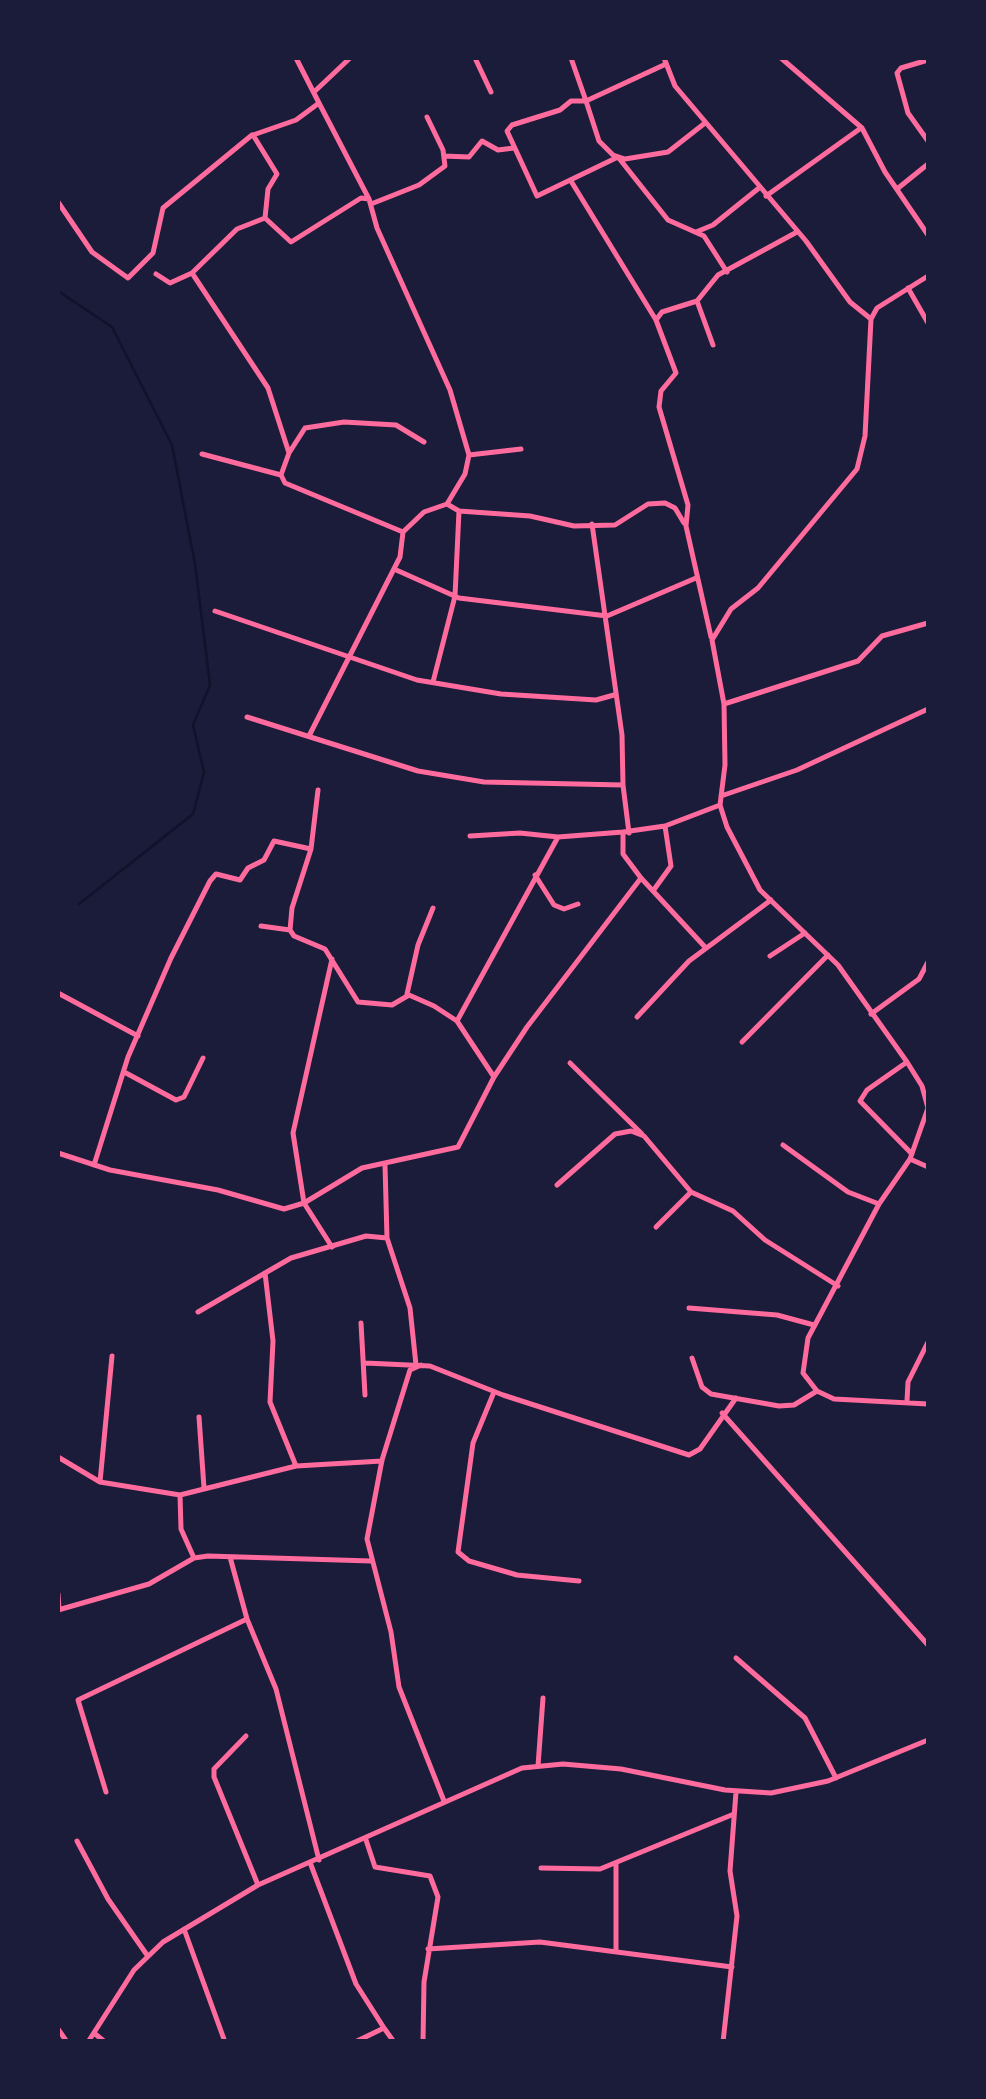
<!DOCTYPE html>
<style>
body{margin:0}
#map{position:relative;width:986px;height:2099px;overflow:hidden;background:#1b1b3a;font-family:"Exo 2",sans-serif}
canvas{display:block}
.frame{position:absolute;inset:0;border:60px solid #1b1b3a;pointer-events:none}
</style>
<div id="map">
<canvas width="986" height="2099"></canvas>
<div class="frame"></div>
</div>
<script>
const context = document.querySelector('canvas').getContext('2d');
context.lineJoin = 'round';
const poly = rows => new Path2D(rows.map(r => 'M' + r).join(''));
function trace(path, color, width, dash) { context.strokeStyle = color; context.lineWidth = width; context.lineCap = dash ? 'butt' : 'round'; context.setLineDash(dash || []); context.stroke(path); }
const stream = poly([
 [58,291,112,327,172,445,195,564,210,685,193,725,204,772,193,814,79,904]
]);
const minor = poly([
 [296,58,319,103],
 [475,58,491,92],
 [571,58,586,101,666,64],
 [664,58,675,86,806,241,850,302,871,319],
 [781,58,862,128,885,172,928,235],
 [928,60,901,68,897,73,908,113,928,141],
 [314,92,350,58],
 [705,123,668,152,625,159,613,155,599,141,586,101,571,101,560,110,512,125,507,131,537,196,618,157,668,220,704,236,727,272],
 [444,156,469,157,482,141,498,150,514,148],
 [571,181,656,320,662,312,697,301,718,275,797,232],
 [897,189,928,164],
 [766,196,861,128],
 [58,202,92,252,128,278,153,253,163,208,252,135],
 [371,204,419,185,445,166,443,150,427,117],
 [265,218,291,242,361,198,369,199],
 [696,232,713,225,759,188],
 [192,273,268,388,289,453,281,475,285,483,403,532],
 [156,274,170,283,192,273,237,229,265,218,268,189,277,174,253,135,296,120,319,103,369,199,377,228,450,390,469,455,465,474,447,504,424,512,403,532,400,557,310,734],
 [928,276,877,308,871,319,865,436,857,469,758,588,731,609,712,640,724,704,725,765,720,805,727,827,760,890,838,965,907,1062,922,1086,928,1108,910,1159,879,1204,808,1338,803,1373,817,1391,834,1399,928,1404],
 [908,288,928,323],
 [697,301,713,345],
 [656,320,676,373,661,391,659,407,688,505,686,526,711,637],
 [289,453,305,428,344,422,396,425,424,442],
 [202,454,281,475],
 [469,455,521,449],
 [447,504,459,511,530,516,574,526,615,525,648,504,665,503,675,508,684,523],
 [592,524,622,735,623,785],
 [394,569,459,598,607,616,696,578],
 [215,611,417,680,501,694,596,700,614,695],
 [433,682,455,596,459,511],
 [724,704,858,661,882,636,928,623],
 [247,717,418,771,484,782,623,785,629,833],
 [721,796,797,770,928,709],
 [470,836,520,833,558,837],
 [535,875,554,905,564,909,578,904],
 [641,878,705,947],
 [653,891,671,866,665,826],
 [261,926,290,930,294,936,325,949,358,1002,392,1005,409,995,434,1006,457,1021,494,1077],
 [290,930,292,908,311,849,318,790],
 [770,956,805,933],
 [58,993,138,1036],
 [407,994,418,945,433,908],
 [871,1014,919,979,928,962],
 [637,1017,689,961,771,900],
 [457,1021,558,837,623,832],
 [742,1042,828,955],
 [907,1062,867,1090,860,1101,912,1154],
 [570,1063,642,1134],
 [126,1073,176,1100,184,1097,203,1058],
 [783,1145,848,1192,879,1204],
 [58,1153,110,1170,218,1190,284,1209,304,1203,362,1168,458,1147,494,1077,527,1027,641,878,623,854,623,832,665,826,720,805],
 [910,1159,928,1167],
 [94,1165,128,1057,171,958,210,881,216,874,240,880,248,868,264,860,274,841,311,849],
 [385,1165,387,1238,410,1308,416,1365],
 [557,1185,615,1134,631,1131,644,1136,691,1192,733,1211,765,1240,838,1286],
 [656,1227,691,1192],
 [332,1247,304,1203,293,1133,332,959],
 [265,1273,273,1341,270,1402,296,1466],
 [689,1308,777,1315,814,1325],
 [198,1312,291,1258,366,1236,387,1238],
 [361,1323,365,1395],
 [692,1358,702,1387,711,1394,779,1406,794,1405,817,1391],
 [365,1363,430,1366,503,1395,689,1455,700,1449,736,1398],
 [421,1365,410,1370,382,1460,367,1539,391,1632,399,1687,444,1801],
 [494,1392,473,1443,458,1552,469,1561,517,1575,579,1581],
 [907,1401,908,1382,928,1342],
 [722,1413,928,1645],
 [199,1417,204,1488],
 [58,1457,100,1482,180,1495,296,1466,382,1461],
 [100,1482,112,1356],
 [180,1495,181,1529,194,1558],
 [230,1557,247,1619,276,1689,319,1860],
 [58,1594,59,1610],
 [58,1610,149,1584,194,1558,208,1556,371,1561],
 [736,1658,805,1718,836,1778],
 [246,1736,214,1769,214,1777,258,1885],
 [538,1766,543,1698],
 [106,1792,78,1700,247,1619],
 [366,1840,375,1867,430,1876,438,1897,424,1982,423,2042],
 [77,1841,108,1899,147,1955],
 [311,1865,356,1984,384,2028,355,2042],
 [541,1868,600,1869,734,1814],
 [184,1929,225,2042],
 [428,1949,540,1942,732,1967],
 [616,1951,616,1864],
 [384,2028,394,2042],
 [58,2029,67,2042],
 [94,2033,105,2042],
 [88,2042,134,1970,163,1942,258,1885,522,1768,563,1764,621,1769,725,1790,771,1793,828,1781,928,1740],
 [723,2042,737,1916,730,1871,736,1792]
]);
trace(stream, '#12122b', 2.5);
trace(minor, '#ff6b9d', 5);
</script>
